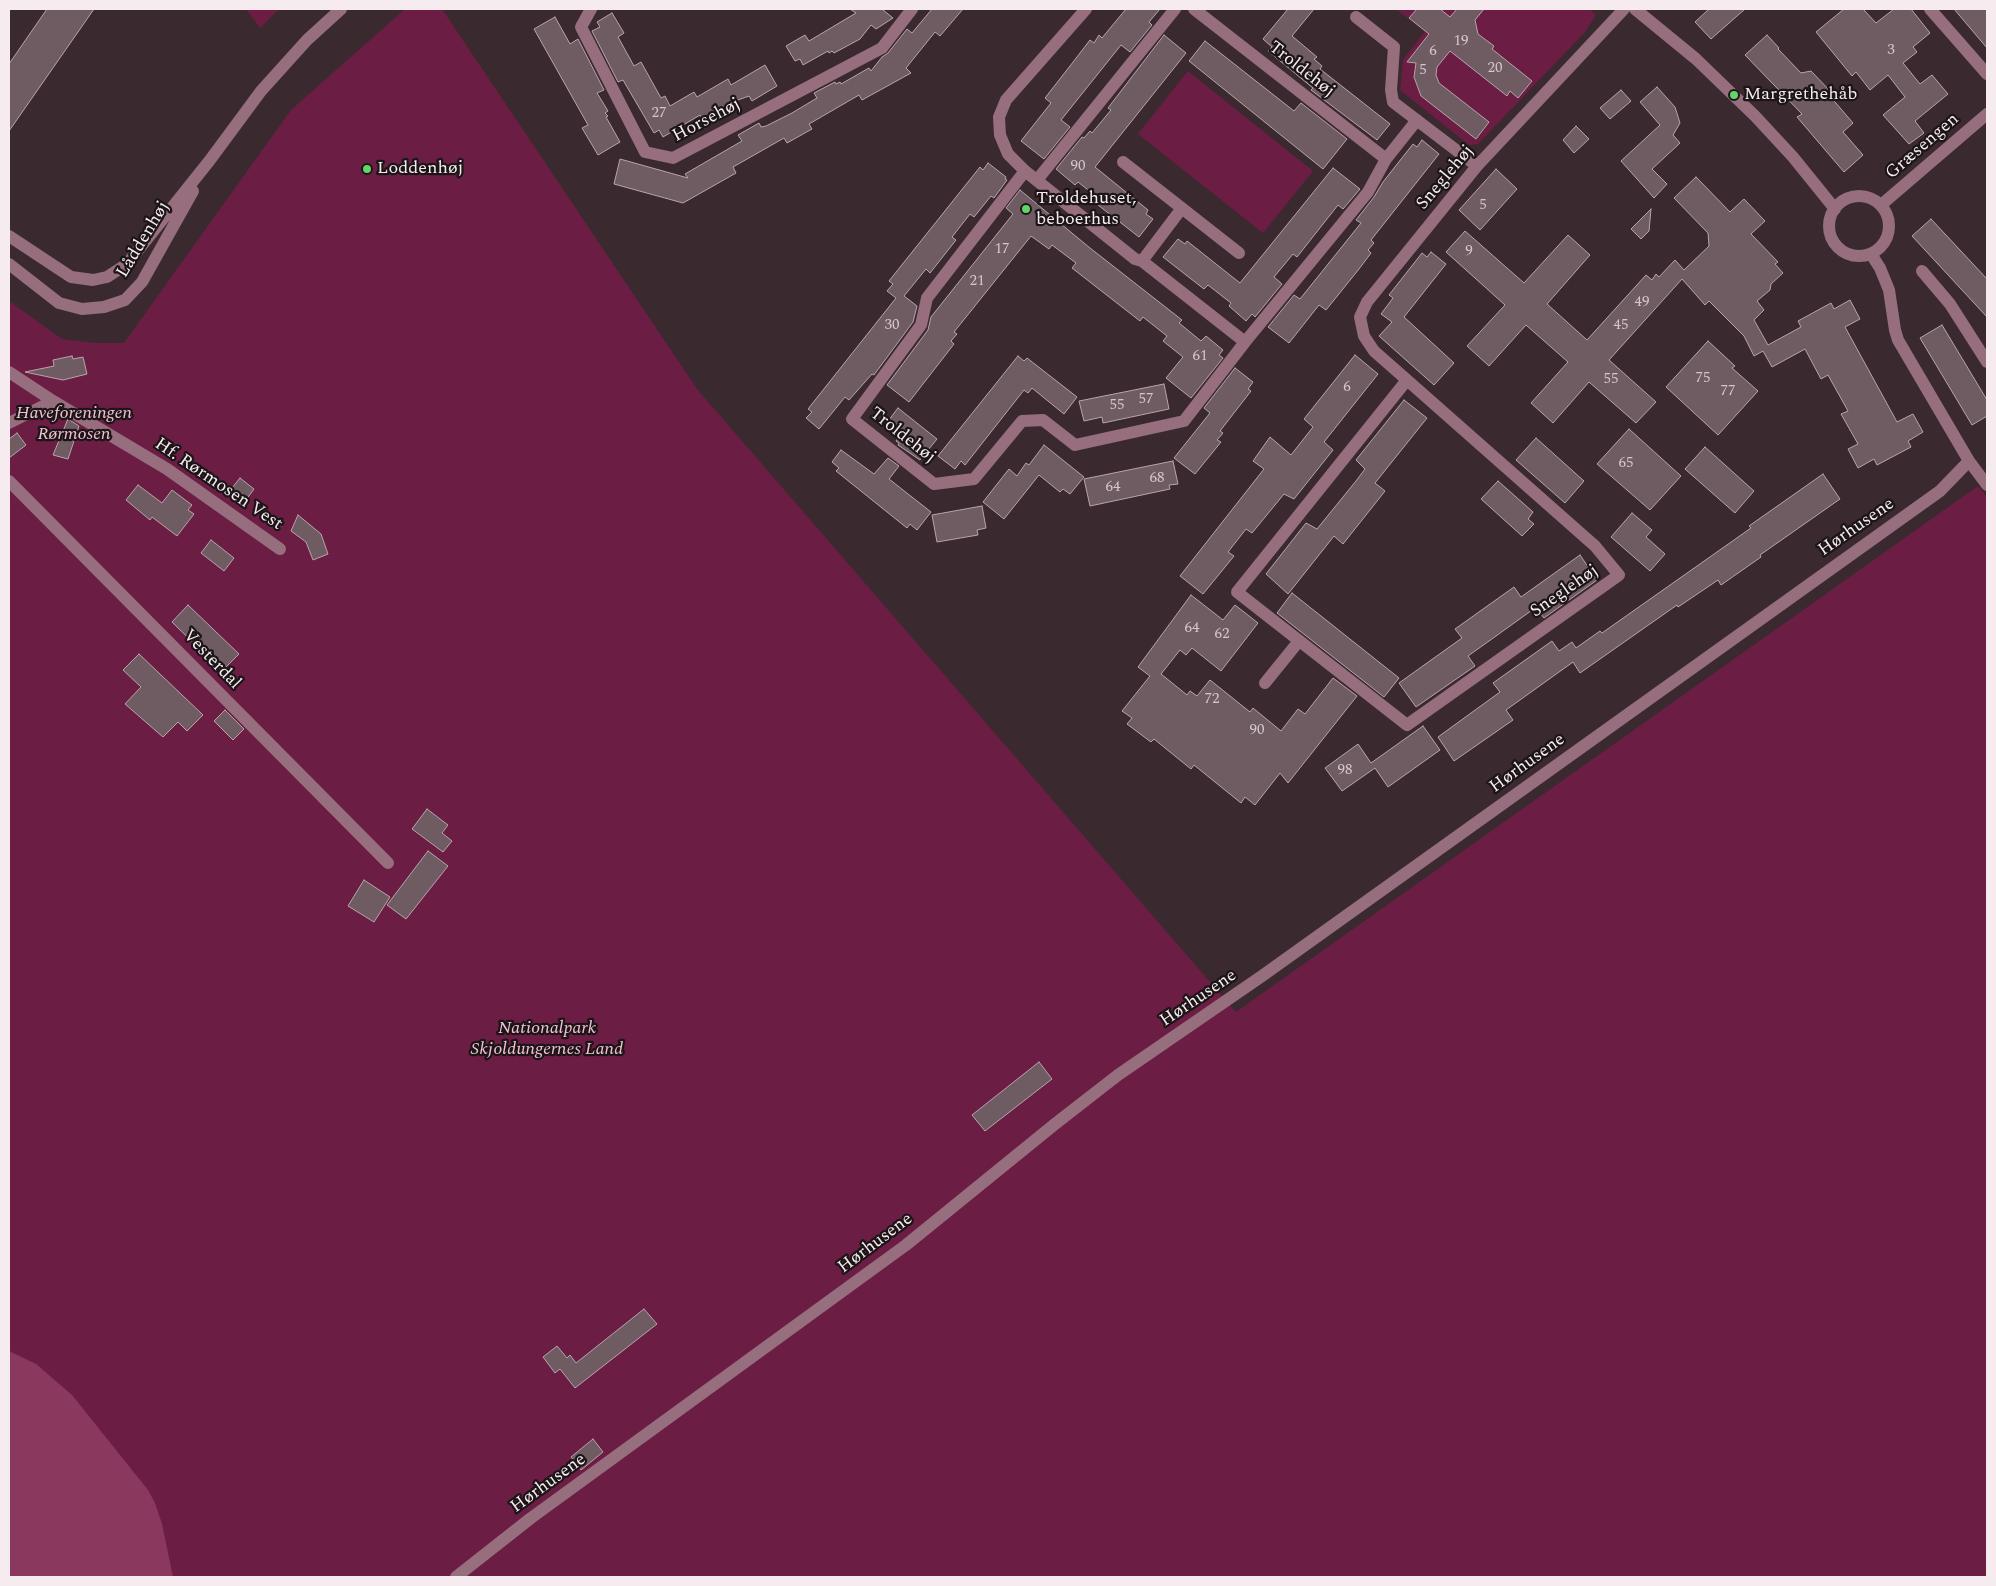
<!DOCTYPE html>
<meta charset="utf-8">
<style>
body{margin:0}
#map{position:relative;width:1996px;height:1586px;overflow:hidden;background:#3a2a30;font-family:Spectral,serif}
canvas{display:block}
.frame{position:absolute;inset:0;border:10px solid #f6ebef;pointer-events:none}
</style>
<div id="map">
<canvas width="1996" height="1586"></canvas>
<div class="frame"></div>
</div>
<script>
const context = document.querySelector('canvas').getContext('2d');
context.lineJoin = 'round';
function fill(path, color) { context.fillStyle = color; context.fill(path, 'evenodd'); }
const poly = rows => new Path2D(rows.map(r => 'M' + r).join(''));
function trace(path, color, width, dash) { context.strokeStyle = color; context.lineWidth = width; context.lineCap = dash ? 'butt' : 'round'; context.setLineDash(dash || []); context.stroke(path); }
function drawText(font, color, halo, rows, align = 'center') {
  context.font = font + ' Spectral,serif'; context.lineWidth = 4.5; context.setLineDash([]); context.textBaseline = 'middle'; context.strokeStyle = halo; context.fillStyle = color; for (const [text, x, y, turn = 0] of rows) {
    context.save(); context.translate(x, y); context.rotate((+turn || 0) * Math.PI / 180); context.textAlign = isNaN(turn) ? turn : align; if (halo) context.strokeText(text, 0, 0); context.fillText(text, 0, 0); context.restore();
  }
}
const green = poly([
 [246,9,279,9,260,28],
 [405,9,442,9,697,389,1236,1012,1978,486,1987,497,1987,1577,9,1577,9,301,62,339,94,343,124,343,291,110],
 [1396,9,1589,9,1596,15,1585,32,1478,144,1469,145,1400,90,1403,60,1425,31],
 [1188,71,1313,171,1263,233,1138,134]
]);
const water = poly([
 [9,1351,36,1364,72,1395,148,1490,155,1503,162,1524,173,1577,9,1577]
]);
const building = poly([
 [47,9,94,9,9,131,9,64,47,9],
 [850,9,884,9,883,10,893,18,876,29,871,25,860,39,834,53,832,51,829,53,828,51,803,65,800,59,795,61,786,46,805,35,809,41,856,13,850,9],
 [932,9,963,9,940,36,935,32,906,68,911,73,862,100,859,95,809,124,812,129,787,143,784,138,733,167,736,173,683,203,614,184,620,159,688,178,685,174,742,141,738,135,759,123,761,127,766,126,792,113,817,98,814,93,835,82,836,84,840,82,841,84,869,68,871,71,882,57,888,53,907,29,912,33,932,9],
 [1126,9,1160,9,1149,22,1152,25,1130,52,1121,45,1061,120,1070,127,1044,159,1021,141,1051,103,1045,98,1070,66,1090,40,1094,43,1099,35,1102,38,1126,9],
 [1288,9,1314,9,1292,36,1317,57,1314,59,1322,66,1320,69,1390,124,1377,140,1311,90,1313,88,1268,51,1272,47,1263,39,1288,9],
 [1417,9,1440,9,1450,17,1457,9,1484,9,1475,20,1478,34,1494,46,1492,49,1532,81,1518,98,1510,91,1507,96,1450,51,1437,67,1436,75,1439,83,1489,122,1476,139,1421,96,1414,77,1416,63,1407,62,1429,34,1409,18,1417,9],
 [1709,9,1745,9,1711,39,1695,22,1709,9],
 [1844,9,1863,9,1876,23,1894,9,1911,9,1930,33,1913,47,1917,52,1903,63,1920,84,1932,75,1948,94,1915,121,1924,133,1909,144,1883,115,1905,97,1888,75,1870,90,1856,72,1852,76,1816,32,1844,9],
 [1954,9,1987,9,1987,48,1954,9],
 [612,13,624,33,618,37,634,66,641,62,661,98,665,96,670,106,694,92,697,97,728,79,731,85,765,65,777,86,752,101,749,96,738,100,704,121,700,115,663,137,659,130,654,133,623,80,618,82,592,31,600,27,597,22,612,13],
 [555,17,570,44,578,39,604,90,597,93,608,111,605,113,608,116,606,117,620,142,598,155,582,128,588,125,534,29,555,17],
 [1164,35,1186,53,1095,167,1148,210,1146,214,1153,219,1139,237,1098,205,1102,201,1078,182,1075,185,1056,169,1082,137,1084,138,1090,131,1092,133,1111,110,1108,108,1164,35],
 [1767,35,1779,48,1778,49,1801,73,1811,71,1832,93,1829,95,1853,123,1843,132,1863,155,1844,172,1797,117,1802,114,1745,55,1767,35],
 [1205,41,1294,111,1301,103,1347,139,1323,169,1189,61,1205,41],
 [1657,87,1675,107,1680,123,1673,135,1680,143,1652,169,1667,184,1654,198,1621,161,1660,125,1640,102,1657,87],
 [1621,90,1631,101,1610,119,1600,108,1621,90],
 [1576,126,1589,139,1574,153,1563,140,1576,126],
 [1422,140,1439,154,1371,240,1374,243,1368,250,1371,253,1359,269,1326,310,1319,305,1289,343,1268,327,1294,295,1300,299,1361,223,1356,220,1374,197,1383,182,1413,144,1417,147,1422,140],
 [988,163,1006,177,1005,179,1007,180,994,198,991,196,974,217,970,214,952,237,956,240,930,273,926,269,904,296,917,306,913,322,874,375,872,374,849,400,845,397,819,429,806,418,812,412,808,409,896,298,887,291,893,284,889,281,980,167,983,170,988,163],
 [1333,168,1360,189,1343,209,1338,205,1297,257,1293,254,1274,277,1282,284,1255,317,1252,314,1246,321,1229,306,1231,303,1208,285,1204,289,1163,257,1178,239,1185,244,1187,241,1240,283,1333,168],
 [1496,169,1517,189,1480,230,1459,210,1496,169],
 [1696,177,1730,212,1744,199,1765,221,1751,234,1778,262,1775,264,1783,273,1771,284,1770,290,1757,301,1764,310,1754,320,1768,345,1801,327,1798,321,1831,303,1834,309,1850,300,1860,319,1845,327,1897,422,1913,414,1923,432,1908,441,1911,447,1877,465,1874,459,1858,468,1848,449,1858,444,1841,414,1848,411,1828,375,1821,379,1805,349,1772,367,1763,351,1754,356,1744,336,1709,301,1705,305,1682,279,1609,360,1656,402,1636,423,1589,382,1553,423,1531,403,1568,362,1526,325,1489,366,1467,346,1505,305,1446,252,1465,231,1524,283,1568,235,1590,255,1547,304,1587,340,1646,275,1652,280,1656,274,1659,277,1675,260,1684,270,1709,246,1708,233,1674,198,1696,177],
 [1020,190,1090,248,1182,320,1179,323,1201,341,1206,336,1223,350,1219,355,1223,358,1191,398,1166,378,1183,357,1163,341,1167,336,1143,317,1140,321,1072,268,1076,263,1052,245,1049,249,1031,236,954,332,957,334,951,341,954,344,909,402,887,385,928,330,931,317,1013,214,1006,208,1020,190],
 [1651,209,1649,231,1641,239,1631,229,1651,209],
 [1931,219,1987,279,1987,317,1912,236,1931,219],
 [1431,252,1446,264,1404,317,1454,363,1434,385,1379,336,1392,322,1381,314,1393,298,1389,295,1422,253,1427,257,1431,252],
 [1942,325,1987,400,1987,416,1972,425,1920,338,1942,325],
 [1708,341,1735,366,1732,368,1758,391,1718,435,1666,387,1708,341],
 [1355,355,1378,374,1324,442,1333,450,1294,499,1284,494,1252,533,1246,529,1228,552,1234,556,1203,594,1180,576,1264,469,1253,461,1270,437,1291,455,1313,427,1304,419,1355,355],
 [72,356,73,359,83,357,87,374,63,380,25,372,54,366,53,360,72,356],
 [1018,356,1024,361,1027,358,1077,397,1064,414,1032,388,1028,393,1024,390,965,465,961,461,955,469,938,456,1018,356],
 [1235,368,1253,382,1248,389,1251,391,1220,431,1223,433,1217,440,1221,442,1195,474,1174,458,1210,413,1204,408,1235,368],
 [1164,384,1169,409,1103,423,1102,417,1084,421,1079,401,1164,384],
 [1404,400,1427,418,1375,483,1385,491,1343,544,1334,536,1288,594,1266,574,1306,523,1317,529,1356,481,1365,469,1356,460,1404,400],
 [898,408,937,439,920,460,898,445,899,443,896,441,899,436,885,425,898,408],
 [68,419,79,426,68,459,53,455,68,419],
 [1629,429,1681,476,1650,510,1597,464,1629,429],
 [17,433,26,445,9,458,9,439,17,433],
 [1536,438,1584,481,1565,503,1516,460,1536,438],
 [1044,445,1084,477,1070,494,1063,489,1060,492,1039,475,1004,519,983,502,1009,469,1017,476,1026,463,1029,465,1044,445],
 [1705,447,1754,491,1735,513,1685,469,1705,447],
 [841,450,874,474,888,458,899,466,889,479,931,512,917,530,910,524,907,528,836,471,839,468,832,462,841,450],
 [1173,461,1178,484,1169,485,1170,489,1090,506,1084,479,1173,461],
 [1823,474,1840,499,1760,555,1761,557,1721,585,1718,580,1678,607,1677,605,1580,673,1573,662,1506,710,1513,720,1454,761,1438,737,1500,692,1493,683,1552,641,1559,651,1572,642,1576,648,1600,631,1602,633,1751,528,1749,526,1823,474],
 [240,478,254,489,243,504,228,493,240,478],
 [1498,481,1533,512,1528,519,1534,524,1522,536,1481,499,1498,481],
 [138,485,162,503,172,490,192,505,188,510,194,514,177,536,152,517,150,520,126,500,138,485],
 [982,506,986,528,977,530,978,535,937,542,932,515,982,506],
 [1632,513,1652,530,1646,537,1665,554,1650,571,1611,537,1632,513],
 [298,515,321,534,328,554,313,560,306,542,291,531,298,515],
 [211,540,234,558,224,571,201,553,211,540],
 [1580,555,1597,580,1544,618,1535,608,1496,636,1468,656,1475,666,1416,707,1399,683,1462,638,1455,629,1514,587,1521,597,1580,555],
 [1292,593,1399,678,1384,697,1277,613,1292,593],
 [1191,595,1223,620,1235,605,1258,623,1221,671,1192,648,1186,655,1180,650,1161,674,1187,695,1190,691,1197,696,1210,680,1250,712,1253,708,1281,731,1298,709,1305,714,1333,678,1357,696,1288,783,1280,773,1255,805,1245,797,1241,803,1194,765,1191,769,1154,739,1151,742,1127,724,1132,718,1122,711,1150,676,1138,667,1191,595],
 [188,605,239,654,222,671,172,622,188,605],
 [139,654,203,715,187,731,178,722,163,737,125,704,141,687,123,670,139,654],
 [225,710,244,729,233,740,214,721,225,710],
 [1423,726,1440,750,1388,787,1375,768,1342,791,1325,768,1358,744,1371,763,1423,726],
 [427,809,448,825,442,833,452,841,443,852,412,829,427,809],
 [428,851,448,866,406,919,387,905,428,851],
 [364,880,390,897,374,922,348,906,364,880],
 [1039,1062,1052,1079,985,1131,972,1115,1039,1062],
 [644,1309,657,1324,575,1388,560,1369,555,1373,543,1357,557,1346,567,1358,570,1355,576,1363,644,1309],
 [593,1439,603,1452,581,1470,571,1457,593,1439]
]);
const minor = poly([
 [591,9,581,27,645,152,673,158,882,48,912,9],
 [1086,9,1006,100,999,117,1000,135,1008,154,1025,171,1135,259,1142,261,1245,342],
 [1194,9,1386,159],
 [1635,9,1696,59,1755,116,1793,157,1835,209],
 [1930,9,1987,74],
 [1356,17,1394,47,1391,90,1393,102,1477,166],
 [1123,162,1239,253],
 [1025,171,927,298,921,325,852,419,934,484,974,479,1022,421,1043,420,1075,445,1184,421,1245,342,1368,192,1386,159,1417,120],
 [1037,180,1175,9],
 '1829 226a30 30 0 1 1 60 0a30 30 0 1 1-60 0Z',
 [1881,205,1987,114],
 [9,236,71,277,93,280,107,277,127,264,210,160,261,91,307,40,341,9],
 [1871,254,1880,268,1889,290,1895,330,1898,340,1969,461,1987,485],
 [1142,261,1182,208],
 [9,264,59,303,82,309,104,307,125,300,142,282,193,191],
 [1922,271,1950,304,1987,362],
 [9,372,53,401,167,469,280,549],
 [1407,380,1237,592,1407,725,1619,575,1595,546,1407,380,1374,351,1364,336,1360,317,1367,302,1477,166,1624,9],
 [9,423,53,401],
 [9,481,388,863],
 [1265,683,1299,641],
 [456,1577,531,1518,906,1245,1055,1124,1118,1075,1262,976,1940,491,1969,461]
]);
const markers = [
 [1734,95,5,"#63d468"],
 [367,169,5,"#63d468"],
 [1026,209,5,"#63d468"]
];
const numberNames = [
 ["19",1461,42],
 ["3",1891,51],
 ["6",1433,52],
 ["20",1495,69],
 ["5",1423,71],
 ["27",659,114],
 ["90",1078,167],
 ["5",1483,206],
 ["17",1002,250],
 ["9",1469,252],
 ["21",977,282],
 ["49",1642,303],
 ["30",892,326],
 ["45",1621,326],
 ["61",1200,357],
 ["75",1703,379],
 ["55",1611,380],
 ["6",1347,388],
 ["77",1728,392],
 ["57",1146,400],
 ["55",1117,406],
 ["65",1626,464],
 ["68",1157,479],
 ["64",1113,488],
 ["64",1192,629],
 ["62",1222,635],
 ["72",1212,700],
 ["90",1257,731],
 ["98",1345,771]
];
const streetNames = [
 ["Troldehøj",1301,70,38],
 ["Horsehøj",707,121,-28],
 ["Græsengen",1923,147,-41],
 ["Sneglehøj",1446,178,-50],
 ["Låddenhøj",144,240,-59],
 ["Troldehøj",902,436,38],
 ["Hf. Rørmosen Vest",218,485,34],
 ["Hørhusene",1857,528,-35],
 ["Sneglehøj",1565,592,-35],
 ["Vesterdal",211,660,46],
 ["Hørhusene",1528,764,-36],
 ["Hørhusene",1199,999,-34],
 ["Hørhusene",876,1244,-37],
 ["Hørhusene",549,1484,-36]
];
const poiNames = [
 ["Margrethehåb",1744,95],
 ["Loddenhøj",377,169],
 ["Troldehuset,",1036,199],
 ["beboerhus",1036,220]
];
const parkNames = [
 ["Haveforeningen",74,414],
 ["Rørmosen",74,435],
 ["Nationalpark",547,1029],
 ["Skjoldungernes Land",547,1050]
];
fill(green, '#6c1d44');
fill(water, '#8b385e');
fill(building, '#6e5c62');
trace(building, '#b9a4ac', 1);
trace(minor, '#966e7d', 12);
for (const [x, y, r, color] of markers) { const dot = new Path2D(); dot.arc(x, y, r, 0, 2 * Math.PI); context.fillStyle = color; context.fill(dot); trace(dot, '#1c1518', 2); }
drawText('15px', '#d4c7cc', null, numberNames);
drawText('18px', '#f6ebef', '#1c1518', streetNames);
drawText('18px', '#f6ebef', '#1c1518', poiNames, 'left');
drawText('italic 18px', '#f2c1d3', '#1c1518', parkNames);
</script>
